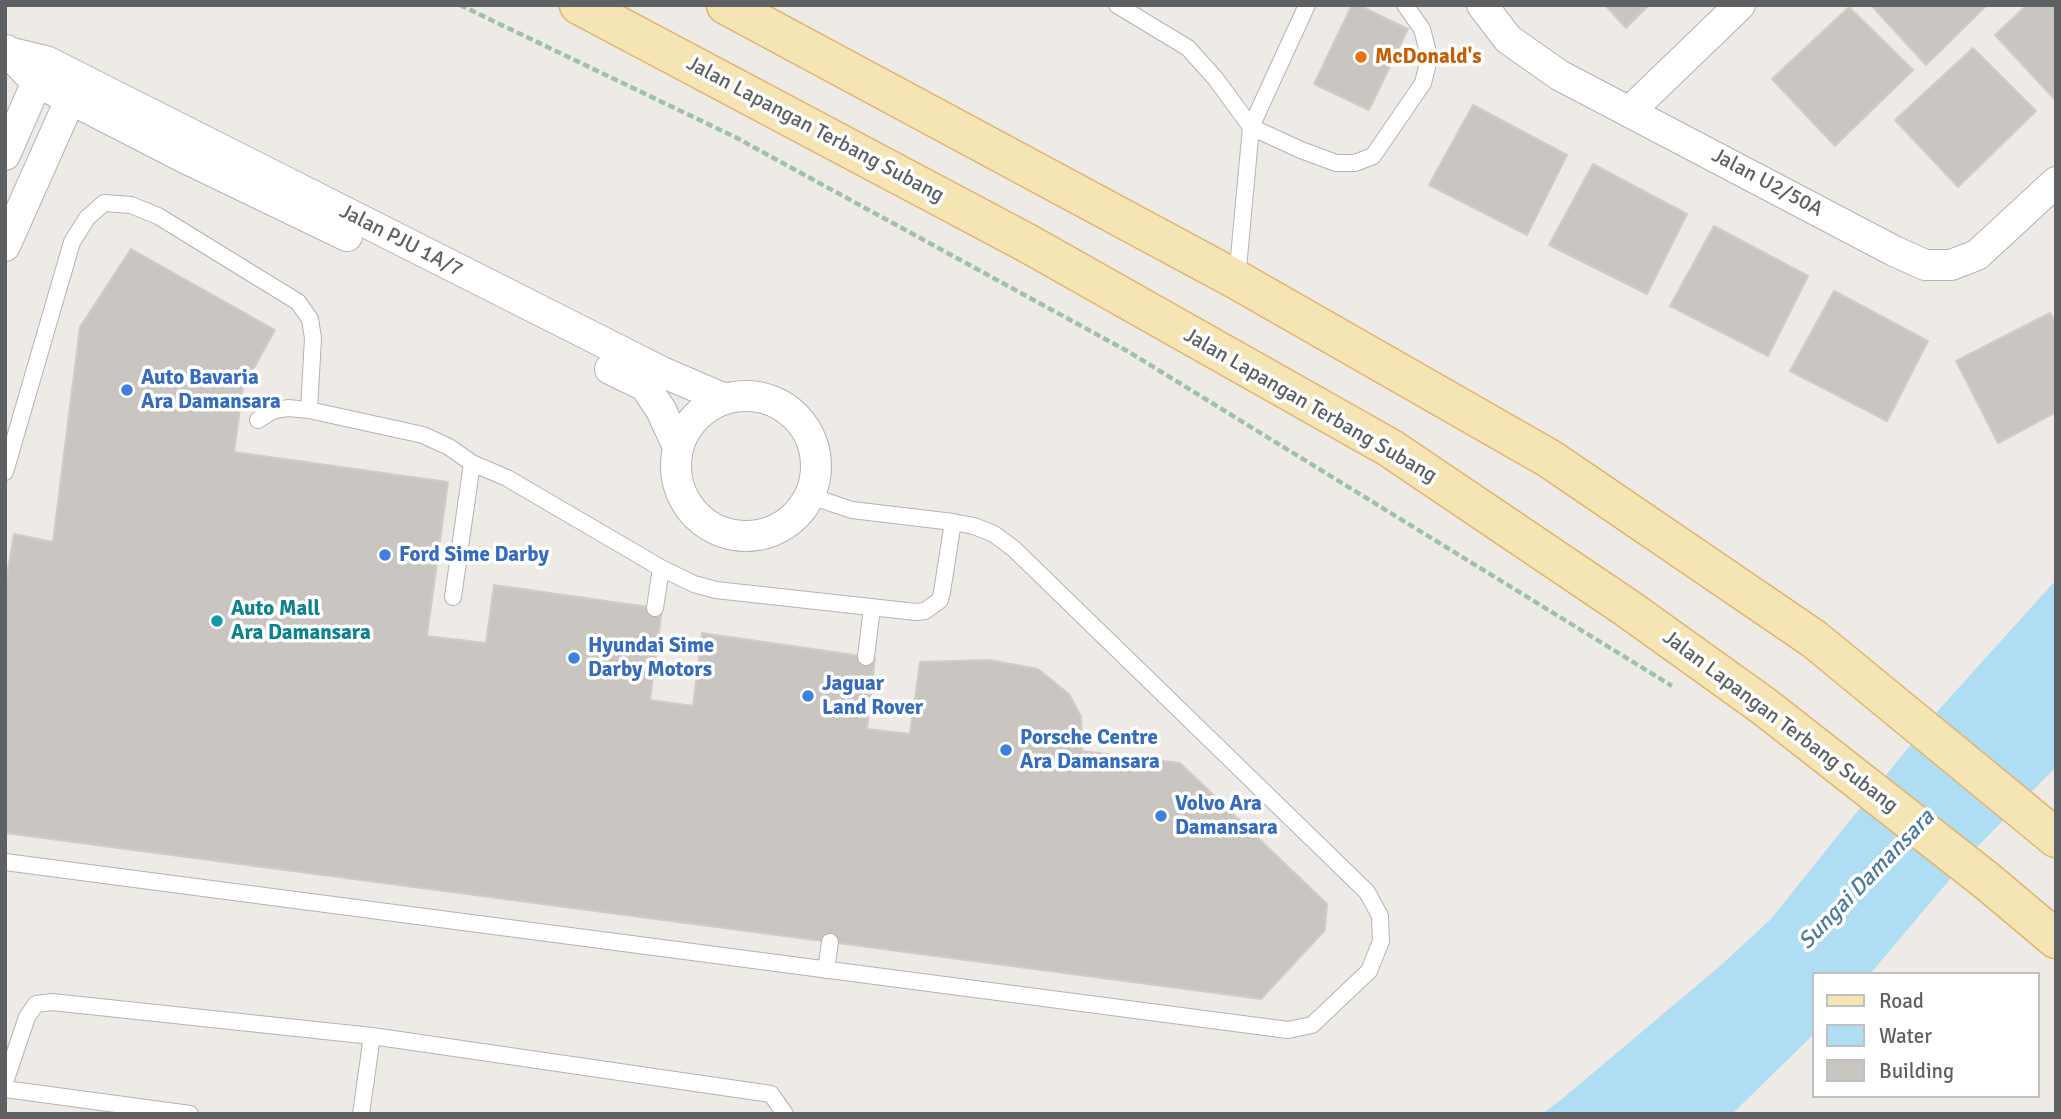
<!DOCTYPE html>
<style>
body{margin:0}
#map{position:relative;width:2061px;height:1119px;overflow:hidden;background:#eeebe6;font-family:Signika,sans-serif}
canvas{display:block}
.frame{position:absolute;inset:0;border:7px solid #5d6164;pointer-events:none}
.legend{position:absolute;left:1812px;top:972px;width:228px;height:126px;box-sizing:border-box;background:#fff;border:2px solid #bec0c1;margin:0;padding:9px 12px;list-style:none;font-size:21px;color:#5d6164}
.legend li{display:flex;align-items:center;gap:14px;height:35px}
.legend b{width:35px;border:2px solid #bec0c1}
</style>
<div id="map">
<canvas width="2061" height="1119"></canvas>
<div class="frame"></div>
<ul class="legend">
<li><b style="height:9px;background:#f5e4b4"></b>Road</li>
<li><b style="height:19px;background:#afddf4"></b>Water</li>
<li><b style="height:19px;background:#c9c6c2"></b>Building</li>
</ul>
</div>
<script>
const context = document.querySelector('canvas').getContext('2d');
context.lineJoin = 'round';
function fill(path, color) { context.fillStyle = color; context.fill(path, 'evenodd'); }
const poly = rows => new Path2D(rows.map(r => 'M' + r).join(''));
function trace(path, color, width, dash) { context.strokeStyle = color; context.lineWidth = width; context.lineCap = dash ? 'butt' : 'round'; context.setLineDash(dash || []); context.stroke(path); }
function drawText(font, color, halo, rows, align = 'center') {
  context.font = font + ' Signika,sans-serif'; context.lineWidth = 7; context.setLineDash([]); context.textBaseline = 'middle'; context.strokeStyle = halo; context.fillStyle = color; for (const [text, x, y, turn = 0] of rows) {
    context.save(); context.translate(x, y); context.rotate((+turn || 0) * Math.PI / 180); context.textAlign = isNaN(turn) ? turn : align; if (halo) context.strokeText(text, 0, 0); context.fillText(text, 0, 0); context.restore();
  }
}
const water = poly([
 [2056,580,2056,767,1978,846,1870,974,1814,974,1814,1034,1732,1114,1542,1114,1562,1099,1720,966,1771,919,1936,713]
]);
const building = poly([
 [1352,5,1358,5,1408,29,1369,110,1314,84,1352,5],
 [1605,5,1649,5,1626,28,1605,5],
 [1871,5,1987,5,1926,65,1871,5],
 [2027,5,2056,5,2056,101,1995,35,2027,5],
 [1849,7,1913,70,1835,146,1772,79,1849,7],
 [1973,48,2036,111,1958,187,1895,120,1973,48],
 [1473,105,1567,155,1527,235,1429,185,1473,105],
 [1593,164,1687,214,1647,294,1549,245,1593,164],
 [1714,226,1808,276,1768,356,1670,306,1714,226],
 [131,249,275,330,243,388,234,452,448,482,427,636,486,643,494,585,662,609,650,700,693,706,702,633,875,658,867,729,910,734,920,662,989,660,1038,669,1069,694,1081,716,1082,751,1180,763,1327,904,1325,930,1261,999,5,833,5,588,14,534,53,542,80,327,131,249],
 [1834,291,1928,341,1887,421,1790,371,1834,291],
 [2050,313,2056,322,2056,412,1998,443,1956,361,2050,313]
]);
const path = poly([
 [460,5,735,137,1129,352,1672,686]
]);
const lane = poly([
 [1117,5,1188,48,1215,78,1251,127,1237,279],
 [1307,5,1251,127,1301,150,1336,163,1355,163,1373,156,1423,83,1428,63,1427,48,1422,29,1405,5],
 [258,420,272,411,288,408,309,410],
 [5,472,72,242,87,218,104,203,131,205,158,216,298,302,310,319,313,338,309,410,423,435,449,447,472,463,507,478,661,568,694,584,716,590,916,612,925,611,940,600,942,592,953,522],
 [453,597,472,463],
 [655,608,661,568],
 [866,657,872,607],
 [5,862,1288,1030,1312,1025,1369,971,1381,941,1380,916,1367,892,1014,549,994,534,974,526,953,522,852,510,810,496],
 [826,970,830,942],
 [5,1082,27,1017,36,1004,52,1002,372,1036],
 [5,1089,190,1114],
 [361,1114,372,1036,771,1094,785,1114]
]);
const street = poly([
 [1482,5,1508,39,1559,75,1894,251,1925,265,1951,265,1977,255,2056,182],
 [6,50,35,81,183,157,347,236],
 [8,52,46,61,662,372,725,399],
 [1630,111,1740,5],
 [5,155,44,66],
 [5,246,78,82],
 [610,369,645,386,661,410,678,447],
 '676 466a70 70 0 1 1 140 0a70 70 0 1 1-140 0Z'
]);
const primary = poly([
 [579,5,1027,243,1390,448,1627,608,1765,707,1987,881,2056,939],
 [726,5,1237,280,1550,459,1814,639,2056,838]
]);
const markers = [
 [1361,57,7,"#e8710a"],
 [127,390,7,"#3f7fe0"],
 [385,555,7,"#3f7fe0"],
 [217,621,7,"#0f9aa8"],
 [574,658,7,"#3f7fe0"],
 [808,696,7,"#3f7fe0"],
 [1006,750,7,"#3f7fe0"],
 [1161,816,7,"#3f7fe0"]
];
const foodNames = [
 ["McDonald's",1375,57]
];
const streetNames = [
 ["Jalan Lapangan Terbang Subang",815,130,28],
 ["Jalan U2/50A",1767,183,28],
 ["Jalan PJU 1A/7",401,241,27],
 ["Jalan Lapangan Terbang Subang",1310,406,30],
 ["Jalan Lapangan Terbang Subang",1780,722,37]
];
const shopNames = [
 ["Auto Bavaria",141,378],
 ["Ara Damansara",141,402],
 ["Ford Sime Darby",399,555],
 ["Hyundai Sime",588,646],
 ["Darby Motors",588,670],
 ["Jaguar",822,684],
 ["Land Rover",822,708],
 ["Porsche Centre",1020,738],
 ["Ara Damansara",1020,762],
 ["Volvo Ara",1175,804],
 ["Damansara",1175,828]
];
const cultureNames = [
 ["Auto Mall",231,609],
 ["Ara Damansara",231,633]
];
const waterNames = [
 ["Sungai Damansara",1867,880,-46]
];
fill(water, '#afddf4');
fill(building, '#c9c6c2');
trace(building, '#d2ccc5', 2);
trace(lane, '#b1b3b6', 18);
trace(street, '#b1b3b6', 32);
trace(primary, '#e0b46d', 41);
trace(path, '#9fc2a6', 4.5, [7, 3.5]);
trace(lane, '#fff', 16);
trace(street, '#fff', 30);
trace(primary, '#f5e4b4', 38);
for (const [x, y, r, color] of markers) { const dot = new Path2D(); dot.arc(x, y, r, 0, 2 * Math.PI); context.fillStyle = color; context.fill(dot); trace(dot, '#fff', 2.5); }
drawText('bold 21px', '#c56008', '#fff', foodNames, 'left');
drawText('21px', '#5d6164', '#fff', streetNames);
drawText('bold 21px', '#366cbe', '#fff', shopNames, 'left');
drawText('bold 21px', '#0d838f', '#fff', cultureNames, 'left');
drawText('italic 23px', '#4b7a9c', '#fff', waterNames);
</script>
